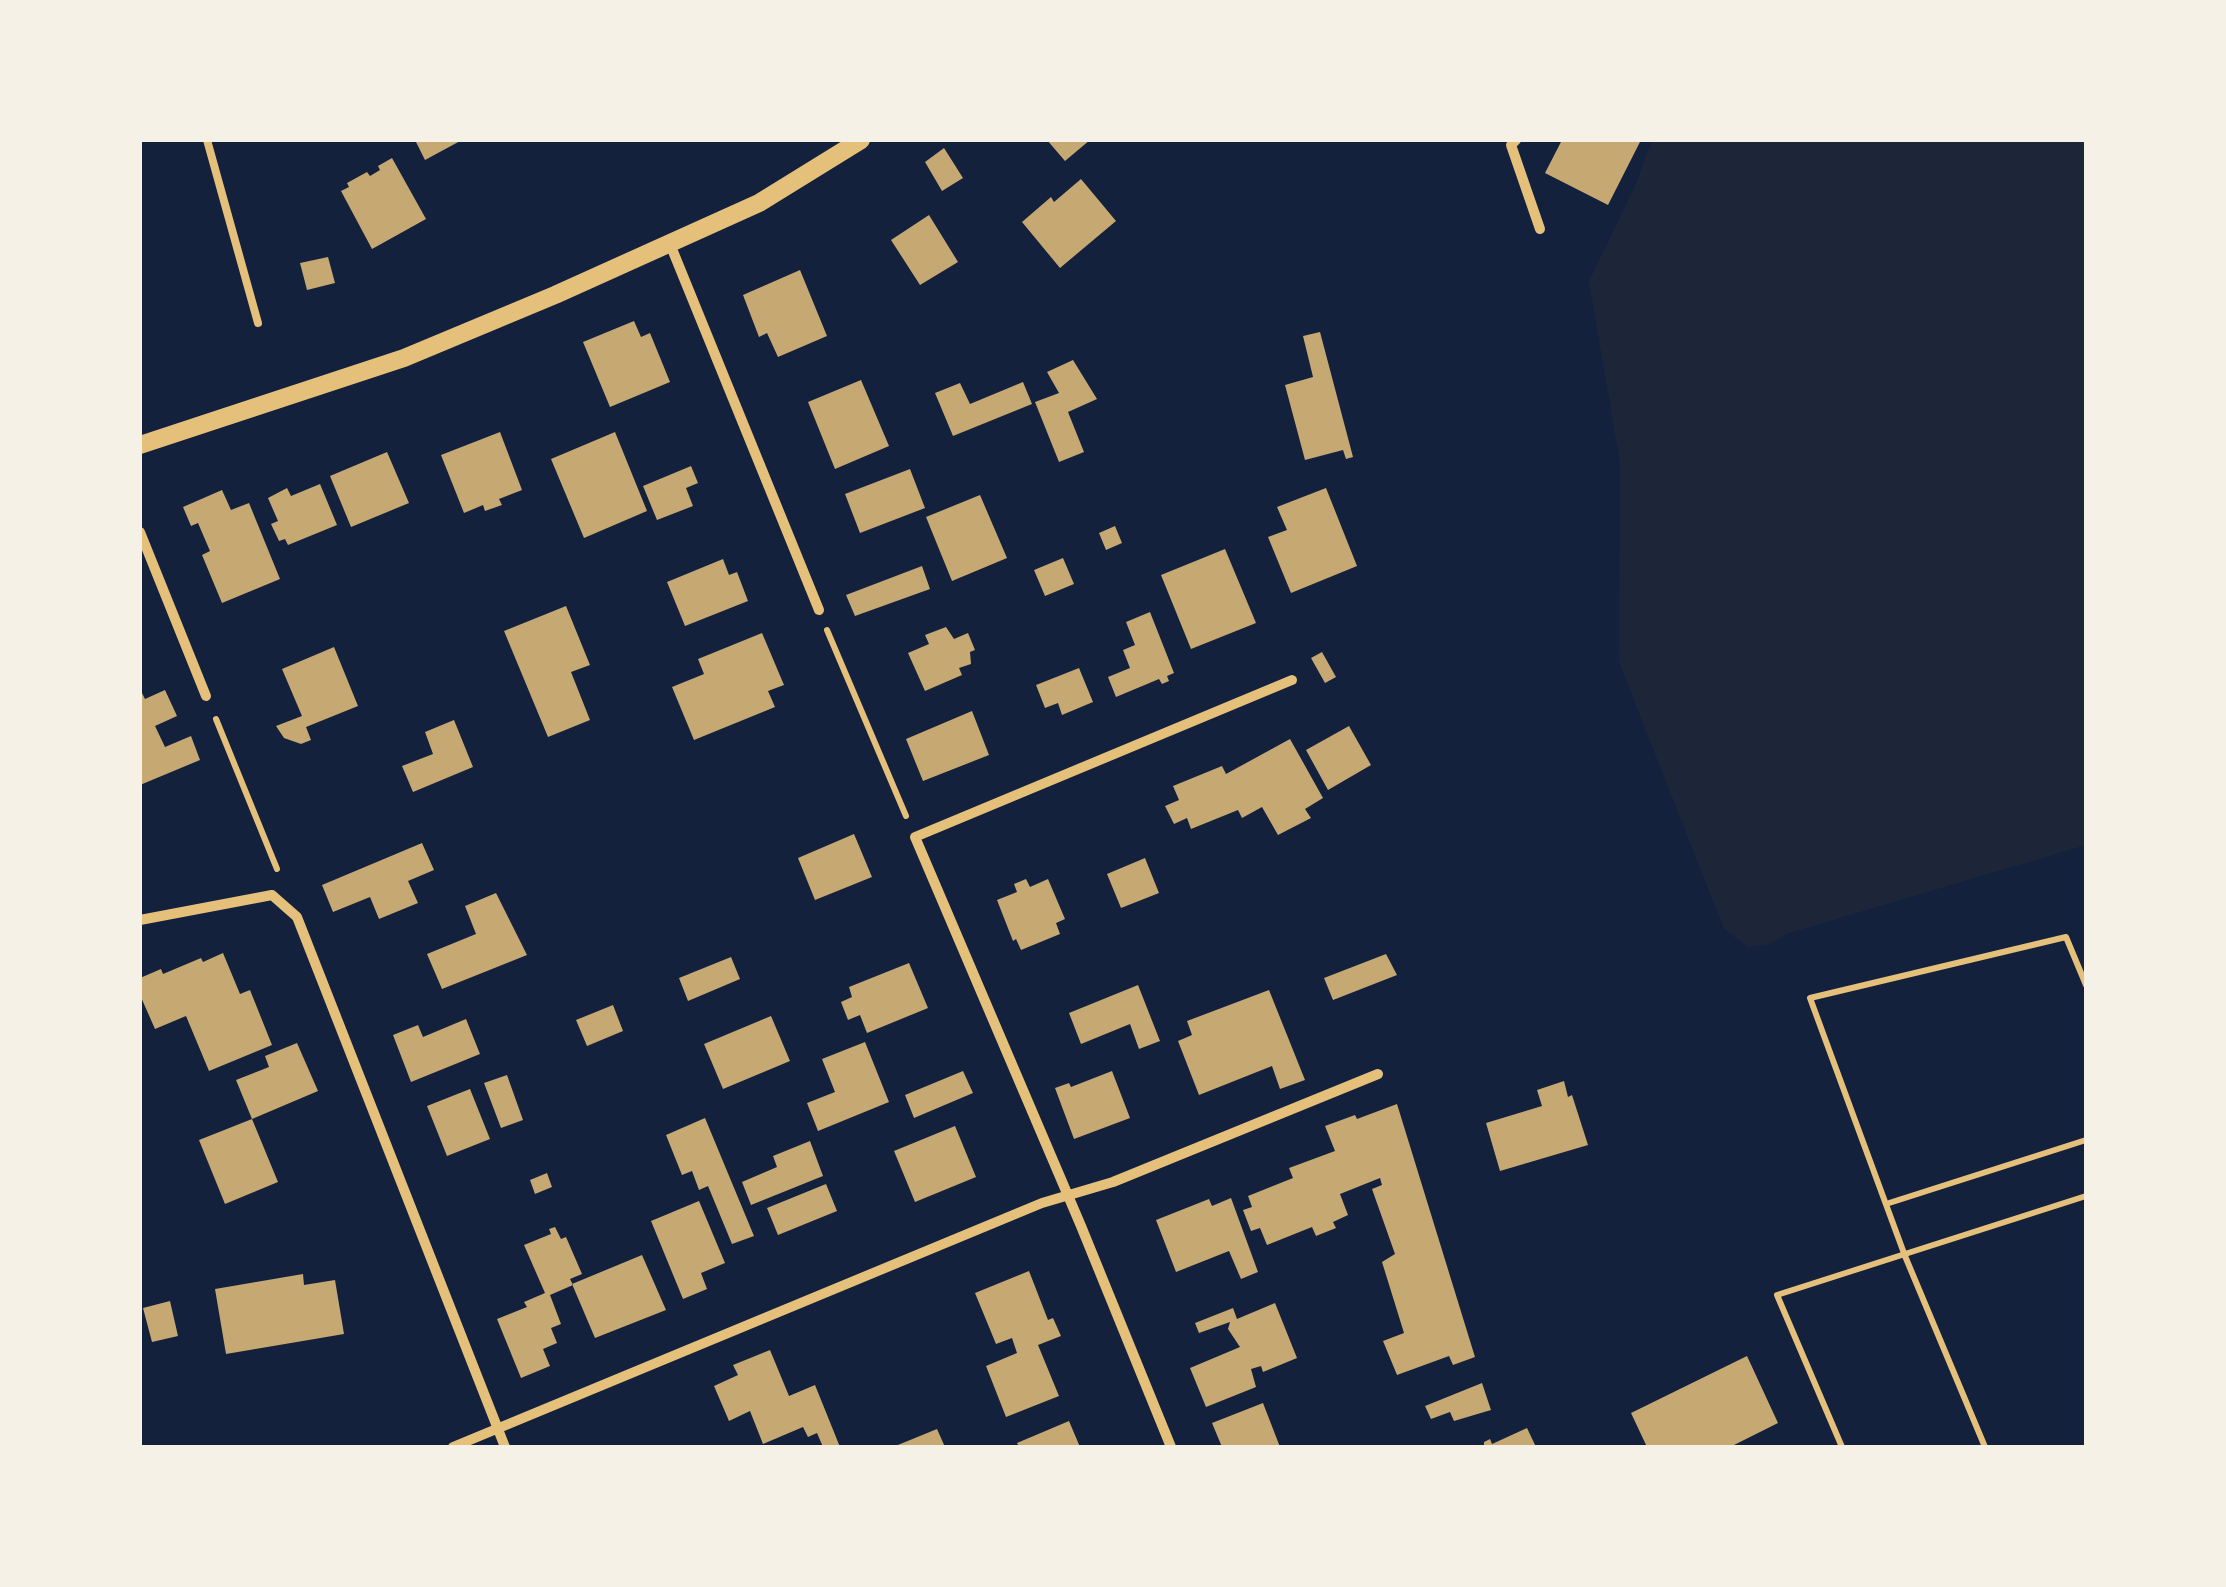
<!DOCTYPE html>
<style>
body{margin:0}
#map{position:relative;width:2226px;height:1587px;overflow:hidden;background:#14213d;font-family:"Space Grotesk",sans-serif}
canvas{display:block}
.frame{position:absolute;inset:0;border:142px solid #f6f1e7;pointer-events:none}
</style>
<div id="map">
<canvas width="2226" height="1587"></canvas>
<div class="frame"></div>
</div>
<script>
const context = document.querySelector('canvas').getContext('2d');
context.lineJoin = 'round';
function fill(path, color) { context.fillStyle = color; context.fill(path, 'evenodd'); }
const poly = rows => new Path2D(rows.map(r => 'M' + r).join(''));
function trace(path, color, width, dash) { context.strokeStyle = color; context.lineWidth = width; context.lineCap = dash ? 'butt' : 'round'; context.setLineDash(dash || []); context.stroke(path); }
const green = poly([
 [1652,140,2086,140,2086,845,1789,933,1770,944,1748,947,1724,929,1619,662,1620,463,1589,281,1635,186]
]);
const building = poly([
 [415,140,462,140,425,160],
 [1047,140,1090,140,1065,161],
 [1562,140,1641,140,1608,205,1545,173],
 [944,148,963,178,942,191,925,162],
 [392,158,426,219,372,249,341,191,349,187,347,183,367,172,370,176,380,170,378,166],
 [1081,179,1116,221,1060,268,1022,222,1051,197,1054,202],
 [929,215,958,262,920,285,891,240],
 [328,257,335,283,307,290,300,263],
 [800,270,827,336,778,357,767,333,759,337,743,295],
 [634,321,641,337,650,333,670,382,610,407,583,342],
 [1320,332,1353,457,1346,459,1343,450,1305,460,1285,385,1313,377,1303,336],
 [1073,360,1097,399,1068,412,1084,452,1059,462,1035,402,1059,393,1047,372],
 [861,380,889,446,835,469,808,402],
 [1023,382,1032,404,953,436,935,393,960,383,970,404],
 [500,432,522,490,499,499,502,505,485,511,483,505,464,513,441,455],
 [615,432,647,511,584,538,551,459],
 [387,452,409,503,351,527,330,476],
 [691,466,698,483,686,488,693,506,657,520,643,486],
 [910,469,925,508,860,533,845,494],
 [320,484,337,525,288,545,285,539,279,541,271,524,278,521,268,498,287,488,291,496],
 [1326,488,1357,566,1291,593,1268,537,1287,530,1277,507],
 [222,490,231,510,249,503,280,579,222,603,202,555,210,551,198,523,191,526,183,507],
 [980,495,1007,558,952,581,926,517],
 [1115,526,1122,543,1106,550,1099,533],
 [1225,549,1256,623,1191,649,1161,575],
 [1063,558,1074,584,1045,596,1034,570],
 [723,559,729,575,737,572,748,601,685,626,667,582],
 [922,566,930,589,855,616,846,595],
 [566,606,590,665,571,672,590,720,548,737,504,631],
 [1150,612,1174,673,1167,676,1169,681,1162,684,1159,679,1116,697,1108,677,1130,668,1123,650,1135,645,1126,622],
 [946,627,954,639,968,633,975,650,970,652,971,664,959,668,962,675,925,691,908,653,929,644,925,635],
 [762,633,784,685,768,691,775,707,694,740,672,687,704,674,698,659],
 [334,647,358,706,306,727,311,740,301,744,284,738,276,726,302,716,282,669],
 [1322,652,1336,677,1325,683,1311,658],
 [1079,668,1093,702,1062,715,1058,703,1045,708,1036,685],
 [140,689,145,699,165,690,177,716,155,726,165,747,191,736,200,760,140,785],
 [972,711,989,755,923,781,906,739],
 [454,720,473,767,413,792,402,766,433,754,425,732],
 [1349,726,1371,765,1328,790,1306,750],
 [1290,739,1323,798,1305,809,1311,818,1278,835,1262,807,1242,818,1238,810,1191,829,1187,818,1174,824,1165,806,1179,800,1173,786,1222,766,1226,774],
 [854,834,872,877,815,900,798,858],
 [422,843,434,870,408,881,418,903,379,919,370,897,333,912,322,885],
 [1145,858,1159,893,1121,908,1107,874],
 [1026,879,1030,887,1048,879,1065,919,1056,923,1060,934,1021,950,1016,939,1013,941,997,900,1017,892,1014,884],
 [496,893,527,955,442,989,427,954,476,934,465,906],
 [223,953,240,994,250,990,272,1045,209,1071,186,1016,155,1029,140,995,140,978,161,969,163,974,201,958,203,962],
 [1386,954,1397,975,1333,1000,1324,978],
 [731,957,740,979,688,1001,679,978],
 [909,963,928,1008,867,1033,860,1015,848,1020,841,1002,852,997,849,987],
 [1138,985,1160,1041,1139,1049,1130,1024,1081,1044,1069,1013],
 [1269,990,1305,1080,1280,1089,1272,1066,1199,1095,1178,1041,1192,1035,1187,1021],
 [613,1005,623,1031,587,1046,576,1020],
 [771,1016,790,1061,723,1089,704,1044],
 [466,1019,480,1054,411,1082,393,1035,418,1025,423,1037],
 [865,1042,889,1102,818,1131,807,1103,835,1092,822,1059],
 [297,1043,318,1091,252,1119,278,1182,225,1204,199,1140,252,1119,236,1080,269,1067,265,1056],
 [963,1071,973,1093,914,1118,905,1095],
 [1112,1071,1130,1118,1074,1139,1055,1088,1069,1083,1071,1087],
 [507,1075,523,1120,501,1128,484,1083],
 [1564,1081,1568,1097,1572,1095,1588,1145,1500,1171,1486,1123,1542,1106,1537,1090],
 [470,1089,490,1139,447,1156,427,1106],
 [1397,1104,1475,1357,1453,1365,1449,1356,1397,1375,1383,1341,1404,1333,1382,1262,1395,1254,1372,1189,1382,1185,1380,1178,1340,1194,1348,1215,1333,1222,1336,1228,1316,1236,1312,1227,1267,1245,1260,1228,1251,1231,1243,1210,1252,1207,1248,1196,1293,1178,1289,1168,1335,1151,1325,1126,1355,1115,1357,1119],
 [705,1118,754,1236,732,1244,708,1186,699,1190,692,1171,682,1175,666,1135],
 [955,1126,976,1177,915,1202,894,1151],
 [810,1141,823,1176,751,1205,742,1182,777,1167,773,1156],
 [547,1173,552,1187,535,1194,530,1180],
 [826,1184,837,1211,778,1235,767,1208],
 [1231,1198,1258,1272,1241,1279,1229,1251,1176,1272,1156,1220,1209,1199,1212,1206],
 [699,1201,725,1263,701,1273,707,1289,683,1299,651,1221],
 [555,1227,561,1239,566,1237,582,1274,570,1279,573,1285,550,1295,561,1324,551,1328,557,1343,543,1349,550,1366,521,1378,497,1319,527,1307,524,1302,545,1293,524,1245,551,1234,549,1229],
 [642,1255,666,1310,595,1338,572,1284],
 [1029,1271,1048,1320,1053,1318,1061,1336,1038,1345,1059,1396,1006,1417,986,1366,1017,1353,1012,1338,996,1344,975,1293],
 [303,1274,304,1285,335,1280,344,1334,226,1354,215,1289],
 [170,1301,178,1336,152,1342,143,1308],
 [1275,1303,1297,1358,1263,1372,1261,1366,1251,1369,1256,1387,1206,1407,1190,1368,1240,1347,1228,1329,1230,1322,1199,1333,1195,1323,1233,1308,1237,1319],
 [770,1350,789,1396,815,1385,840,1447,823,1447,817,1433,808,1437,803,1427,763,1444,750,1411,729,1421,714,1386,738,1375,733,1365],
 [1747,1356,1778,1423,1730,1447,1647,1447,1631,1413],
 [1482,1383,1491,1410,1454,1421,1450,1412,1431,1419,1425,1406],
 [1263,1403,1280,1447,1222,1447,1212,1423],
 [1069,1421,1080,1447,1019,1447,1017,1443],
 [1527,1428,1536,1447,1484,1447,1484,1442,1490,1439,1492,1444],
 [937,1429,945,1447,893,1447]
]);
const path = poly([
 [827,630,906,816],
 [216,719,277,869],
 [1886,1204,2086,1140],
 [1842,1447,1777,1295,2086,1196],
 [1985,1447,1905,1256,1810,998,2066,937,2086,985]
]);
const service = poly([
 [207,140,258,323]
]);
const minor = poly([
 [1516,140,1511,145,1540,229],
 [670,244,819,610],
 [140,532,206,696],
 [140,920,272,895,297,917,505,1447],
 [453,1447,1042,1203,1113,1182,1378,1074],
 [1171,1447,1081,1226,915,837,1292,680]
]);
const tertiary = poly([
 [140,445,404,358,555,295,759,203,861,140]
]);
fill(green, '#1d2539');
fill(building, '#c6a872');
trace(path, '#e5c07b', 6);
trace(service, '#e5c07b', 8);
trace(minor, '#e5c07b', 10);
trace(tertiary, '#e5c07b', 18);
</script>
